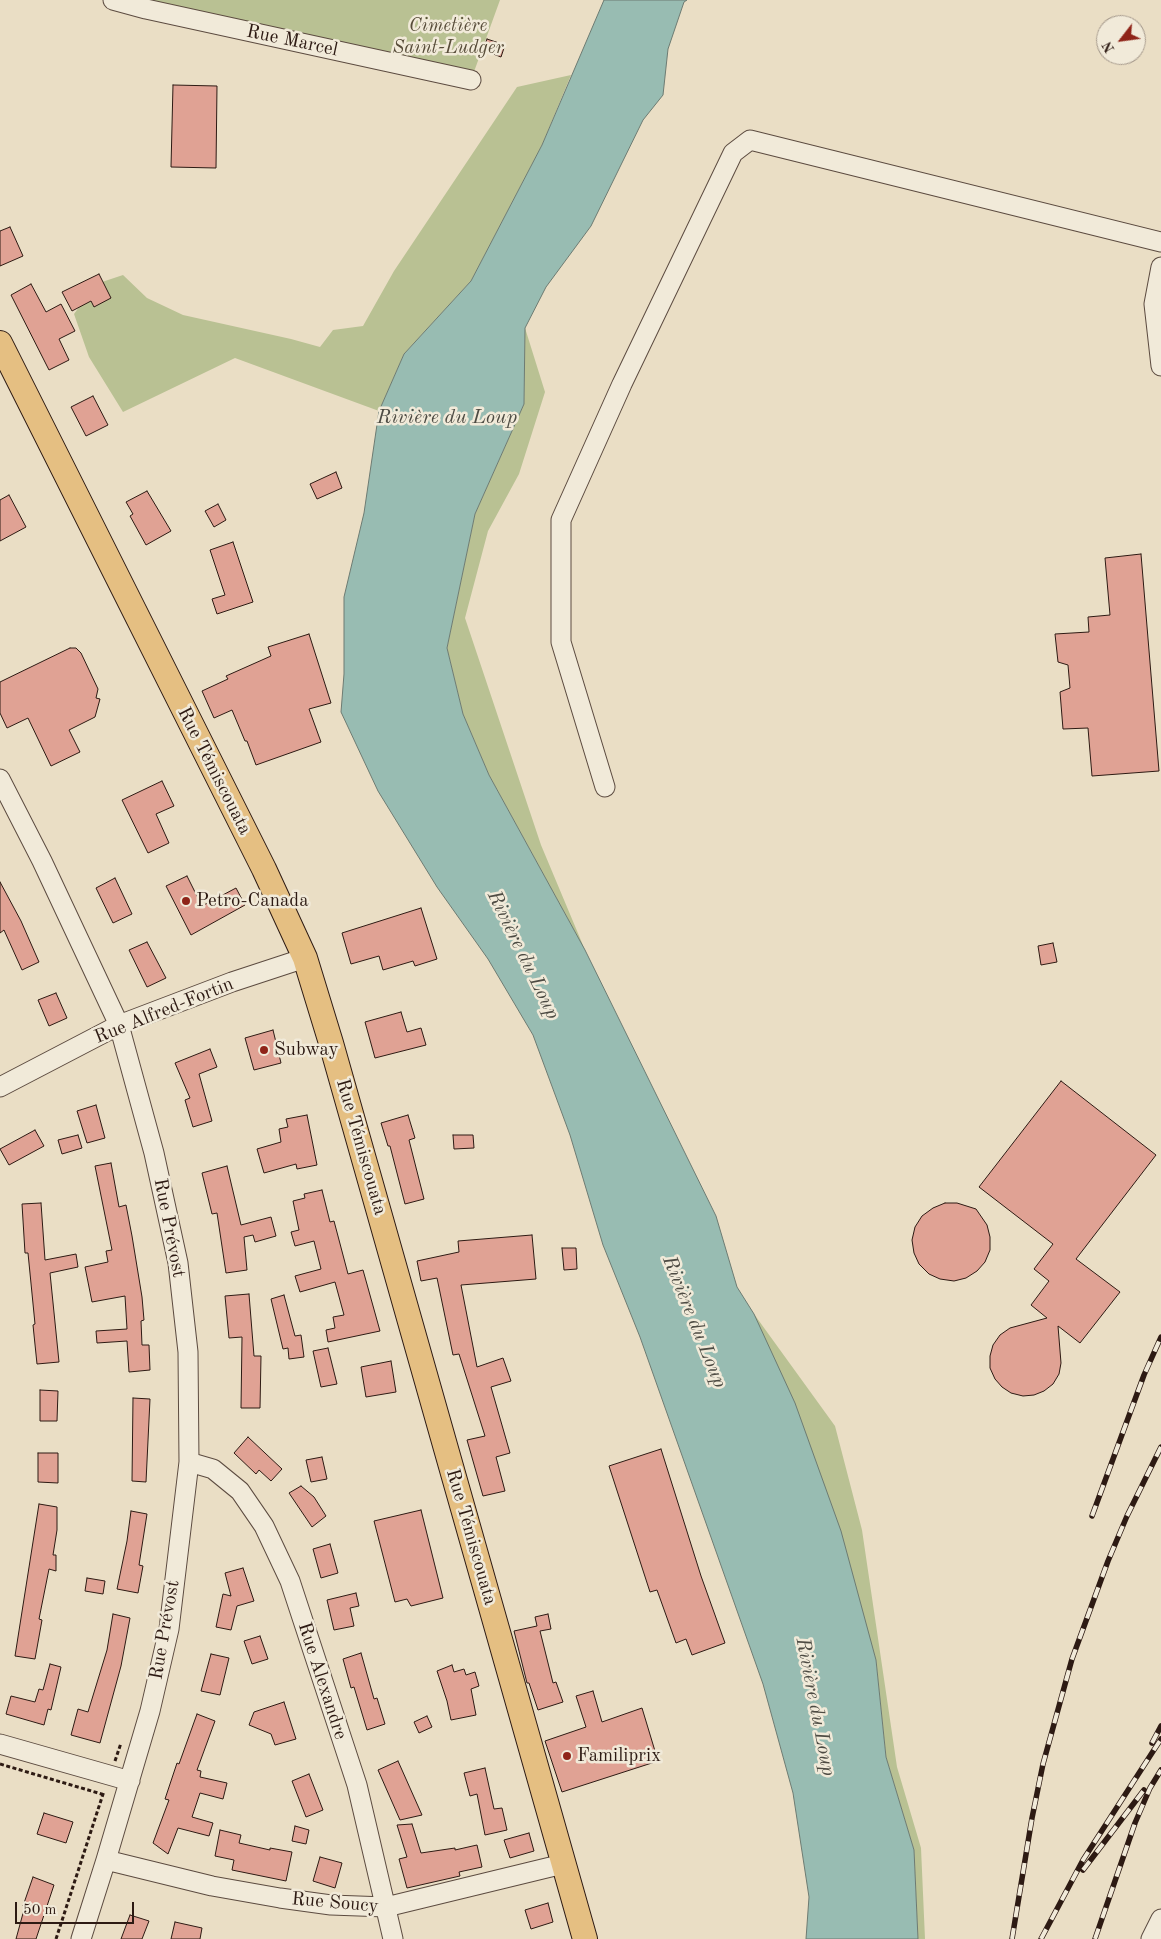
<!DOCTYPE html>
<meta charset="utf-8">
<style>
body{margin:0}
#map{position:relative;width:1161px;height:1939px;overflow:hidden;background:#eadec5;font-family:"Old Standard TT",serif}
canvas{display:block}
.north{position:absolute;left:1096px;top:15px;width:50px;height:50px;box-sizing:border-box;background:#f1ead9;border:1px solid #a3978a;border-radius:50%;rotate:240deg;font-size:14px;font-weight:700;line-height:20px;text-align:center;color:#2d1a13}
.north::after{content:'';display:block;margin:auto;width:18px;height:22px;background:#8f2418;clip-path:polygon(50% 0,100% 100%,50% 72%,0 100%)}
.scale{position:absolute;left:15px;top:1902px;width:119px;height:22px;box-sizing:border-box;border:2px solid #2d1a13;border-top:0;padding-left:6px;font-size:15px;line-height:18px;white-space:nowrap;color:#2d1a13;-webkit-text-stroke:4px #f1ead9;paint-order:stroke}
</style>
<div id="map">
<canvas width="1161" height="1939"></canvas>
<div class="north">N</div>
<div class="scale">50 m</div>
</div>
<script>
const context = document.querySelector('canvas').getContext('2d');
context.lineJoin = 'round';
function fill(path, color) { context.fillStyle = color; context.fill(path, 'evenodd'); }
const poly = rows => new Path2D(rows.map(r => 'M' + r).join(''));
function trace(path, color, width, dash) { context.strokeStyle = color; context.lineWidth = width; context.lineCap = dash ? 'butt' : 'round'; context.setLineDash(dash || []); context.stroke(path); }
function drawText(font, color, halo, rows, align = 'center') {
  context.font = font + ' "Old Standard TT",serif'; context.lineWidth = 5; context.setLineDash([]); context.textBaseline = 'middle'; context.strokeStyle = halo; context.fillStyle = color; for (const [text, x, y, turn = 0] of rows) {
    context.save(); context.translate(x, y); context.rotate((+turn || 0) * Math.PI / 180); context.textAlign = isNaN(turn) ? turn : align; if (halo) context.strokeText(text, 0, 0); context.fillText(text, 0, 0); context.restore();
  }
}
const green = poly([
 [149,0,500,0,471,80,146,9],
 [571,75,542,145,471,281,404,354,379,411,235,358,123,412,89,357,74,314,96,284,123,275,147,298,183,315,291,339,320,347,333,330,363,326,394,271,517,87],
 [525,328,545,392,519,474,488,531,465,618,541,845,585,950,489,775,463,714,447,648,475,514,524,404],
 [754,1314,835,1426,862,1530,897,1767,921,1848,925,1939,918,1939,914,1850,886,1757,876,1660]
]);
const water = poly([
 [604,0,687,0,684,2,668,49,663,95,643,120,591,226,546,287,525,328,524,404,475,514,447,648,463,714,489,775,585,950,716,1216,737,1287,754,1314,795,1403,841,1531,876,1660,886,1757,914,1850,918,1939,806,1939,809,1897,793,1793,763,1684,640,1337,603,1245,570,1135,533,1035,488,959,437,887,378,791,341,712,344,674,344,597,364,513,379,411,404,354,471,281,542,145,604,0]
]);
const building = poly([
 [487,39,505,45,501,57,483,50,487,39],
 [173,85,217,86,216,168,171,167,173,85],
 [10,227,23,256,0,266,0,231,10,227],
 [99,274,111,298,94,307,91,301,72,311,62,292,99,274],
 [31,284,46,312,61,304,75,331,59,339,69,360,49,370,11,295,31,284],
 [93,396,108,425,86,436,71,407,93,396],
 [336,472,342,488,317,499,310,484,336,472],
 [147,491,171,531,146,545,130,516,133,514,126,502,147,491],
 [9,495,26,527,0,541,0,500,9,495],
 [218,504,226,520,214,527,205,511,218,504],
 [233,542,253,602,217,614,212,599,225,595,210,550,233,542],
 [1141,554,1159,771,1092,776,1088,728,1063,729,1060,692,1070,688,1068,665,1058,662,1055,634,1089,632,1088,617,1110,615,1105,558,1141,554],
 [309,634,331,703,309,709,321,742,256,765,247,741,245,741,232,710,214,718,202,691,228,679,226,676,271,656,268,647,309,634],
 [70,648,76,648,81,653,98,689,96,698,100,699,95,717,69,730,80,752,51,766,28,718,7,728,0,713,0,682,70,648],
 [162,781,174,806,156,814,169,843,148,853,122,800,162,781],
 [187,876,202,906,236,888,245,905,191,935,166,886,187,876],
 [115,878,132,914,113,923,96,888,115,878],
 [0,882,21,921,39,962,22,970,4,930,0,933,0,882],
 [421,908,437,959,415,966,413,961,383,970,379,956,351,964,342,933,421,908],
 [147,942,166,978,147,987,129,950,147,942],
 [1053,943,1057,962,1041,965,1038,946,1053,943],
 [56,993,67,1018,49,1026,38,1000,56,993],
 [401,1012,407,1032,421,1028,426,1045,375,1058,365,1022,401,1012],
 [273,1030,281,1063,254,1070,245,1038,273,1030],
 [210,1049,217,1067,199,1074,212,1121,193,1127,185,1100,190,1098,175,1063,210,1049],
 [1061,1081,1156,1155,1076,1259,1120,1292,1080,1343,1058,1326,1061,1363,1059,1374,1053,1384,1044,1391,1034,1395,1023,1396,1011,1393,1002,1387,995,1379,990,1368,990,1356,993,1345,1000,1335,1010,1328,1047,1318,1031,1305,1049,1281,1034,1269,1053,1244,979,1187,1061,1081],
 [96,1105,105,1138,87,1143,77,1111,96,1105],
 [307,1115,317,1165,297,1169,296,1164,264,1173,257,1149,281,1142,279,1129,288,1127,286,1119,307,1115],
 [408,1115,415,1138,409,1140,424,1199,405,1204,390,1146,388,1146,381,1123,408,1115],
 [35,1130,44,1146,9,1165,0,1149,35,1130],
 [78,1135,82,1148,62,1154,58,1140,78,1135],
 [453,1135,473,1135,474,1148,454,1149,453,1135],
 [111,1163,119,1207,126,1205,132,1236,142,1297,144,1320,141,1321,142,1345,149,1345,150,1370,129,1372,127,1341,97,1343,96,1331,127,1329,125,1296,92,1302,85,1267,108,1262,106,1251,112,1250,95,1166,111,1163],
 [227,1166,241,1225,271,1217,276,1236,255,1242,253,1235,244,1237,247,1270,226,1273,217,1213,212,1214,202,1173,227,1166],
 [322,1190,330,1222,334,1221,348,1274,363,1270,380,1331,328,1342,326,1330,335,1328,333,1317,344,1315,335,1282,300,1292,295,1276,321,1269,314,1241,295,1246,291,1232,299,1230,293,1201,305,1198,304,1194,322,1190],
 [41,1203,45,1260,76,1254,78,1267,50,1273,59,1362,37,1364,33,1325,35,1324,28,1253,25,1253,22,1204,41,1203],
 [945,1203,957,1203,976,1209,987,1225,990,1237,990,1250,985,1262,977,1271,966,1278,954,1281,940,1279,929,1274,919,1264,914,1253,912,1240,915,1227,922,1216,933,1208,945,1203],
 [532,1235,536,1279,461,1285,477,1367,503,1358,511,1381,491,1387,510,1453,496,1457,505,1491,483,1496,467,1440,485,1436,459,1354,453,1355,437,1278,421,1281,417,1261,459,1252,458,1241,532,1235],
 [562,1248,576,1248,577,1269,564,1270,562,1248],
 [249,1294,254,1356,261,1356,260,1408,241,1408,242,1337,229,1338,225,1296,249,1294],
 [284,1295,295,1336,301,1335,304,1357,289,1359,288,1348,283,1349,271,1299,284,1295],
 [328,1348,337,1384,321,1387,313,1351,328,1348],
 [391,1361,396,1392,366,1397,361,1367,391,1361],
 [40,1390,58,1391,57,1421,40,1421,40,1390],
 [133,1398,150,1399,146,1482,132,1481,133,1398],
 [248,1437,282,1469,271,1481,259,1470,256,1474,234,1453,248,1437],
 [661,1449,701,1576,725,1643,692,1655,686,1639,676,1643,657,1590,650,1592,609,1466,661,1449],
 [38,1453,58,1453,58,1483,38,1482,38,1453],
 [322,1457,327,1479,311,1482,306,1460,322,1457],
 [301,1486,314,1497,326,1516,312,1527,289,1493,301,1486],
 [39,1504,57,1507,57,1530,53,1555,56,1555,56,1571,49,1569,39,1619,42,1620,35,1659,15,1656,39,1504],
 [421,1510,443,1598,411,1606,407,1599,395,1602,374,1521,421,1510],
 [131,1511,147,1514,139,1565,143,1566,138,1593,117,1589,127,1541,131,1511],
 [330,1544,338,1573,321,1578,313,1549,330,1544],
 [243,1568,254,1601,237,1606,231,1630,216,1627,223,1594,231,1596,225,1573,243,1568],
 [87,1578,105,1581,103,1594,85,1591,87,1578],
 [356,1593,359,1606,350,1608,354,1626,334,1630,327,1600,356,1593],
 [113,1614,130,1618,121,1666,100,1743,71,1735,78,1709,88,1712,107,1650,113,1614],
 [548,1614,551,1629,540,1631,553,1683,556,1682,563,1702,538,1710,529,1683,527,1683,514,1631,537,1626,535,1617,548,1614],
 [260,1636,268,1659,252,1664,244,1641,260,1636],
 [361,1653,374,1699,377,1698,385,1724,367,1730,354,1687,351,1688,343,1659,361,1653],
 [211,1654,229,1658,220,1695,201,1691,211,1654],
 [50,1664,61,1667,51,1710,48,1709,44,1725,6,1714,11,1696,35,1702,39,1689,43,1690,50,1664],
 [452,1665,454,1672,464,1669,466,1675,475,1672,479,1686,471,1689,476,1715,451,1720,447,1701,437,1671,452,1665],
 [593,1691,602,1722,642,1708,658,1761,562,1792,545,1741,586,1727,576,1696,593,1691],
 [284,1702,296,1739,275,1745,271,1734,249,1725,254,1712,284,1702],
 [197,1714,215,1721,197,1770,201,1771,200,1777,227,1783,223,1799,200,1793,192,1817,213,1823,209,1836,178,1828,168,1854,153,1843,169,1800,165,1799,177,1763,179,1764,197,1714],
 [427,1716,432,1727,419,1733,414,1722,427,1716],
 [398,1761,422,1815,400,1820,378,1770,398,1761],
 [485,1768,494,1809,502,1808,507,1830,485,1835,477,1794,470,1796,464,1773,485,1768],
 [309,1774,323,1810,306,1817,292,1781,309,1774],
 [44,1813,73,1822,66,1843,37,1834,44,1813],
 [412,1824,421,1853,455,1848,455,1850,477,1845,482,1867,459,1872,460,1876,407,1888,399,1859,407,1857,397,1825,412,1824],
 [295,1826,309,1830,306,1844,292,1841,295,1826],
 [220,1830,241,1835,239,1843,270,1850,270,1848,292,1852,286,1881,232,1870,234,1860,215,1856,220,1830],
 [529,1833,534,1851,510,1858,504,1840,529,1833],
 [320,1857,342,1863,335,1888,313,1881,320,1857],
 [33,1877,54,1885,36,1939,16,1939,25,1906,23,1906,33,1877],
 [548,1903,553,1922,531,1929,525,1910,548,1903],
 [130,1915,149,1921,142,1939,121,1939,130,1915],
 [175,1922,202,1928,200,1939,171,1939,175,1922]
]);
const path = poly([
 [115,1761,121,1743],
 [0,1764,105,1795],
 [56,1939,104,1791]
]);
const minor = poly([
 [113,0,146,9,471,80],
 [1161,267,1154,304,1161,366],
 [0,779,42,861,119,1025,154,1153,178,1263,188,1352,189,1462,169,1629,150,1711,106,1860,81,1939],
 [605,787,561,642,561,520,622,384,733,153,750,140,1161,242],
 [0,1087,119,1025,232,982,305,958],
 [189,1462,213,1469,240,1491,264,1526,290,1581,357,1785,393,1939],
 [0,1744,130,1781],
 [106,1860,212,1886,280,1898,331,1905,386,1907,563,1864],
 [1151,1939,1161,1919]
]);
const major = poly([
 [0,343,264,869,305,958,331,1043,585,1939]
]);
const rail = poly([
 [1092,1516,1144,1375,1161,1337],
 [1152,1743,1161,1726],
 [1083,1870,1144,1790],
 [1012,1939,1032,1818,1043,1764,1072,1659,1108,1561,1127,1516,1161,1447],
 [1041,1939,1083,1860,1161,1739],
 [1095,1939,1135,1823,1150,1788,1161,1770]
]);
const markers = [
 [186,901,5,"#8f2418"],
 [264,1050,5,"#8f2418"],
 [567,1756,5,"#8f2418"]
];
const parkNames = [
 ["Cimetière",448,26],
 ["Saint-Ludger",448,48]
];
const streetNames = [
 ["Rue Marcel",292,41,12],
 ["Rue Témiscouata",214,771,63],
 ["Rue Alfred-Fortin",164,1011,-22],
 ["Rue Témiscouata",361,1147,74],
 ["Rue Prévost",169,1228,79],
 ["Rue Témiscouata",471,1537,74],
 ["Rue Prévost",165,1630,-80],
 ["Rue Alexandre",322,1681,72],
 ["Rue Soucy",335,1903,5]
];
const poiNames = [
 ["Petro-Canada",196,901],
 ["Subway",274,1050],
 ["Familiprix",577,1756]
];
const waterNames = [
 ["Rivière du Loup",447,418],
 ["Rivière du Loup",523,955,64],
 ["Rivière du Loup",694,1322,68],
 ["Rivière du Loup",815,1707,79]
];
fill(green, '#b9c193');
fill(water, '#98bcb2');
trace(water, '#6d7b72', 1);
fill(building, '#e0a294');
trace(building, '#2d1a13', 1);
trace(minor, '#5c4b40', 21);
trace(major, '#2d1a13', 26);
trace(path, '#2d1a13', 3, [4, 2.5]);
trace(minor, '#f1ead9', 19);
trace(major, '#e5bf82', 24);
trace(rail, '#2d1a13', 5.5);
trace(rail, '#f1ead9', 4, [11]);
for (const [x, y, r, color] of markers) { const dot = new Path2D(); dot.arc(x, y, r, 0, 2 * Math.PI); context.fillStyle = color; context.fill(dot); trace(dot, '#f1ead9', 2); }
drawText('italic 19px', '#574c39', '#f1ead9', parkNames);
drawText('19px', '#2d1a13', '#f1ead9', streetNames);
drawText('19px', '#2d1a13', '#f1ead9', poiNames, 'left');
drawText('italic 20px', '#4d4b43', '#f1ead9', waterNames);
</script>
